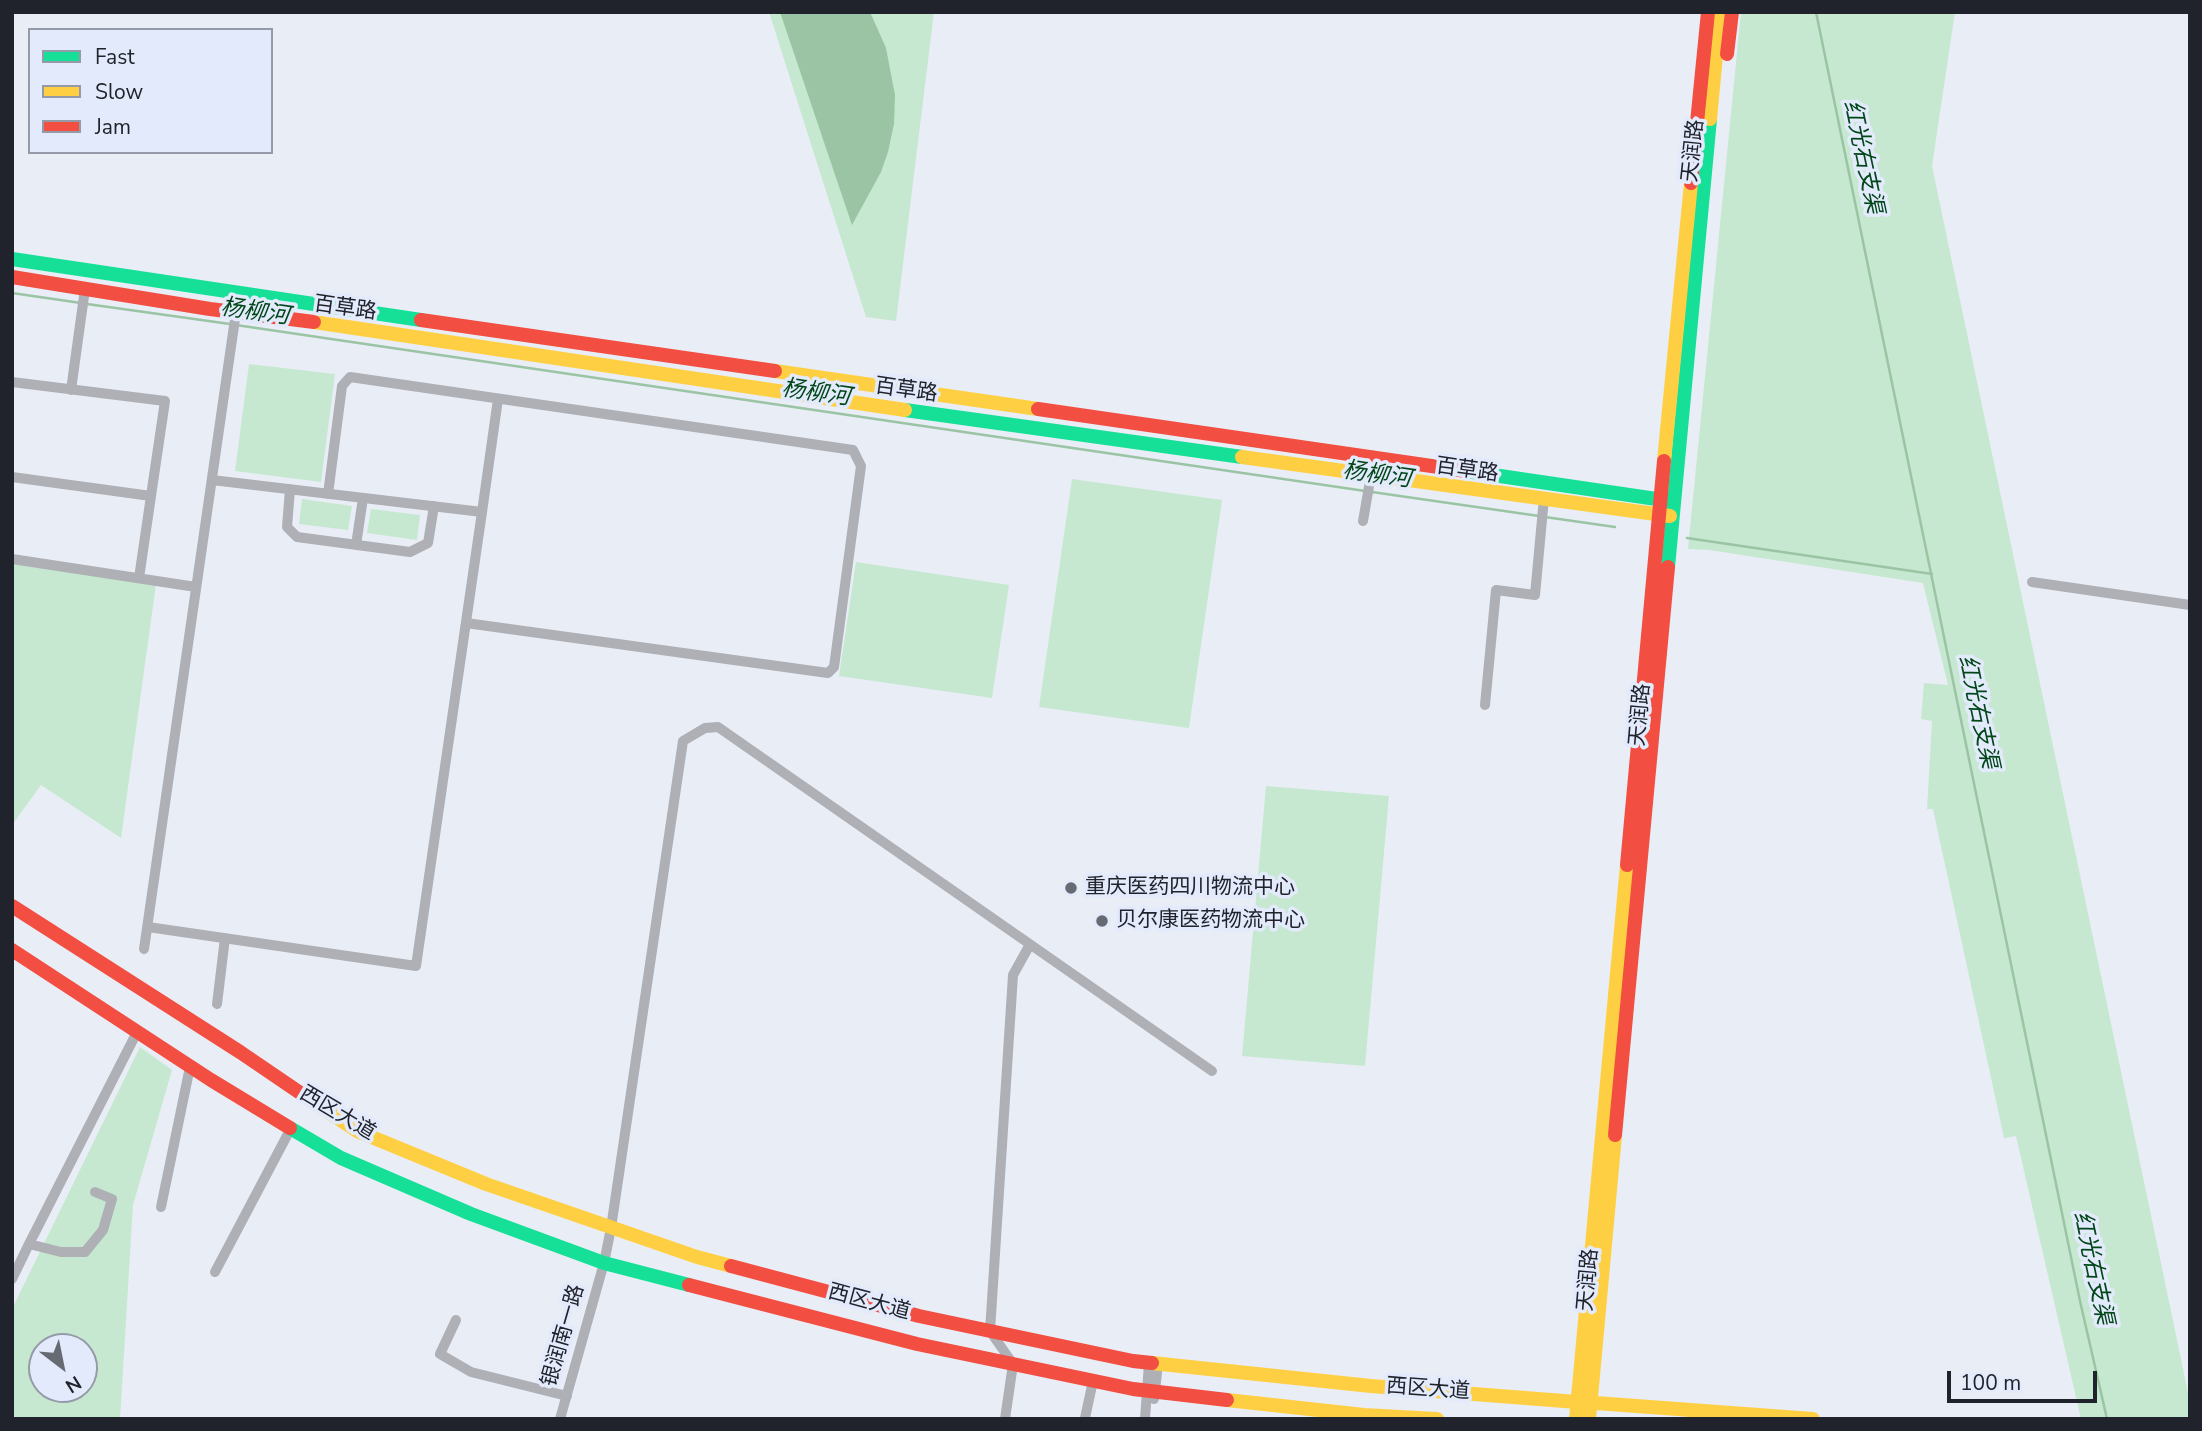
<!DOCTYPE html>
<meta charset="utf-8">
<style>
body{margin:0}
#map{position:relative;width:2202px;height:1431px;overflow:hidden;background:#e9edf6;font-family:"Nunito Sans",sans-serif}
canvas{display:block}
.frame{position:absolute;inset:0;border:14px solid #20232b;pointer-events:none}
.legend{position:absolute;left:28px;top:28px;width:245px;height:126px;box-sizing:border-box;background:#e3eafc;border:2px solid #959aa8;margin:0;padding:9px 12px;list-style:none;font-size:21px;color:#20232b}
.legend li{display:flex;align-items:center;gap:14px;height:35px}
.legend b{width:35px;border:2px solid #959aa8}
.north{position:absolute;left:28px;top:1333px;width:70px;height:70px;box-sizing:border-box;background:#e3eafc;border:2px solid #959aa8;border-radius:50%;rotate:148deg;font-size:19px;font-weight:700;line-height:28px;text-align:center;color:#20232b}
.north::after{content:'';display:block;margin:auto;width:24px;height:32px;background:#666a72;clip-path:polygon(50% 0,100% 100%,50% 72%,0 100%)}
.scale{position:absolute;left:1947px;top:1371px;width:150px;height:32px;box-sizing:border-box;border:4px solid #20232b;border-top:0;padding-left:9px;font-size:21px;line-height:24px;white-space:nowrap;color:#20232b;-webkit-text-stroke:5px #e3eafc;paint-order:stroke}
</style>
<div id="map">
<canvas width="2202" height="1431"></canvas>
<div class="frame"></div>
<ul class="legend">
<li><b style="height:9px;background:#16e098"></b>Fast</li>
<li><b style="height:9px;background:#ffcf43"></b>Slow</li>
<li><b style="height:9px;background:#f24e42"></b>Jam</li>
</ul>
<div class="north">N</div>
<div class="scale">100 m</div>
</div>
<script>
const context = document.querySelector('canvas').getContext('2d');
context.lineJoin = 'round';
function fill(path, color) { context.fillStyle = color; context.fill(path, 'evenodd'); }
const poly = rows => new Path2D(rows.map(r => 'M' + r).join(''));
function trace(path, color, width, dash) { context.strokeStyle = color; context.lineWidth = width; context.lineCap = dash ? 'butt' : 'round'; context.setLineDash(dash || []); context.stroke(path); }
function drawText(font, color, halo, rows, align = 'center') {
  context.font = font + ' "Nunito Sans","Noto Sans SC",sans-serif'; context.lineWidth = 7; context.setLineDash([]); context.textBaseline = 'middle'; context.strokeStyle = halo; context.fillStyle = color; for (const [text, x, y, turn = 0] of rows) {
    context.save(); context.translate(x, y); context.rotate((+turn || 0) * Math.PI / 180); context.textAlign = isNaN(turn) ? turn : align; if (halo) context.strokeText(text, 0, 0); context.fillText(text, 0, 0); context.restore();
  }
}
const green = poly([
 [769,12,934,12,896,321,866,317],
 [1741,12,1955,12,1932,166,2190,1402,2190,1419,2081,1419,2016,1136,2004,1138,1933,809,1927,809,1932,721,1921,719,1924,683,1948,685,1923,583,1709,550,1688,549],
 [249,364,335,374,321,482,235,471],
 [1072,479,1222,500,1189,728,1039,707],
 [302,499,352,506,348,530,299,524],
 [371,509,420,515,417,540,367,533],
 [856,562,1009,585,992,698,839,676],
 [12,564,156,584,121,838,41,785,12,825],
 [1266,786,1389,796,1365,1066,1242,1056],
 [140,1047,172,1070,133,1205,120,1419,12,1419,12,1309],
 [42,1347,84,1347,84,1389,42,1389]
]);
const water = poly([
 [780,12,870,12,886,48,895,95,894,124,888,152,881,172,852,225]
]);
const stream = poly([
 [1816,12,2080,1301,2107,1419],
 [12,293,81,303],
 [87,304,230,324],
 [236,325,1365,491],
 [1372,492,1539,516],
 [1545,517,1615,527],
 [1687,538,1932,574]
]);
const street = poly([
 [12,382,165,401,151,496],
 [71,390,85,289],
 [12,477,151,496,139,578],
 [290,489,287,527,297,537,410,552,428,543,434,506],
 [328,494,342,386,350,377,853,450,861,466,834,667,828,673,466,623],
 [482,512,498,399],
 [1363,521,1371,475],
 [356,545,363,498],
 [12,559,196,587],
 [2032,582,2190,605],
 [1485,705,1496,590,1535,595,1544,498],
 [148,927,416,966,482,512,212,480],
 [144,949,236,312],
 [217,1004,225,938],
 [161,1207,190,1067],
 [29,1244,61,1252,85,1252,103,1230,112,1199,95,1192],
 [215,1272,291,1128],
 [12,1279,29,1244,137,1032],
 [456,1320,440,1354,471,1372,567,1396],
 [1154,1399,1158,1364],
 [1085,1418,1093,1381],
 [560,1419,604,1263,611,1228,683,741,705,728,718,727,1212,1071],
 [1005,1419,1013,1364,990,1331,1013,975,1028,948,1032,946],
 [1145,1419,1149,1363]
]);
const fast = poly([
 [12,259,421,320],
 [905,410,1242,457],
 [1466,471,1670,501],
 [1668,567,1710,119],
 [290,1128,341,1158,471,1214,604,1263,689,1285]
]);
const slow = poly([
 [1710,119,1720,12],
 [314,322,905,410],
 [775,371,1038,409],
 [1242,457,1670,516],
 [1664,461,1691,183],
 [315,1103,357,1131,486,1184,697,1257,731,1266],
 [1152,1363,1371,1386,1577,1402],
 [1227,1400,1364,1415,1437,1419],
 [1582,1402,1813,1419],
 [1576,1419,1627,865],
 [1589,1419,1615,1135]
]);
const jam = poly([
 [1727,54,1732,12],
 [1691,183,1708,12],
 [12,277,210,309,314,322],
 [421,320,775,371],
 [1038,409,1466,471],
 [1627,865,1664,461],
 [12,906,240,1052,315,1103],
 [12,950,211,1080,290,1128],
 [1615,1135,1668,567],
 [731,1266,919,1316,1133,1361,1152,1363],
 [689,1285,917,1344,1133,1389,1227,1400]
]);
const markers = [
 [1071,888,7,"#666a72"],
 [1102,921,7,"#666a72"]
];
const streetNames = [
 ["天润路",1694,151,-84],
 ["百草路",345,309,8],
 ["百草路",906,391,8],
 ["百草路",1467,471,8],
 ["天润路",1641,715,-85],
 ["西区大道",337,1114,31],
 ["天润路",1589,1280,-85],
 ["西区大道",869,1303,15],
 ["银润南一路",564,1336,-74],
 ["西区大道",1428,1390,4]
];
const poiNames = [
 ["重庆医药四川物流中心",1085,888],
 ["贝尔康医药物流中心",1116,921]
];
const waterNames = [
 ["红光右支渠",1862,157,78],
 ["杨柳河",255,313,8],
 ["杨柳河",816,394,8],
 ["杨柳河",1377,476,8],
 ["红光右支渠",1977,712,78],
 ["红光右支渠",2092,1268,78]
];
fill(green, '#c6e8d0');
fill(water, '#9ac4a3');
trace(stream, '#9ac4a3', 2.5);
trace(street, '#aeb0b5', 10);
trace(fast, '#16e098', 14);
trace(slow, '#ffcf43', 14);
trace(jam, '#f24e42', 14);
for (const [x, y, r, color] of markers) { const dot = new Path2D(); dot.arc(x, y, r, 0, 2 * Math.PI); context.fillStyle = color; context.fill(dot); trace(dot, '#e3eafc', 2.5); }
drawText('21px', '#20232b', '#e3eafc', streetNames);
drawText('21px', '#20232b', '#e3eafc', poiNames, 'left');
drawText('italic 23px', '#014718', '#e3eafc', waterNames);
</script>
